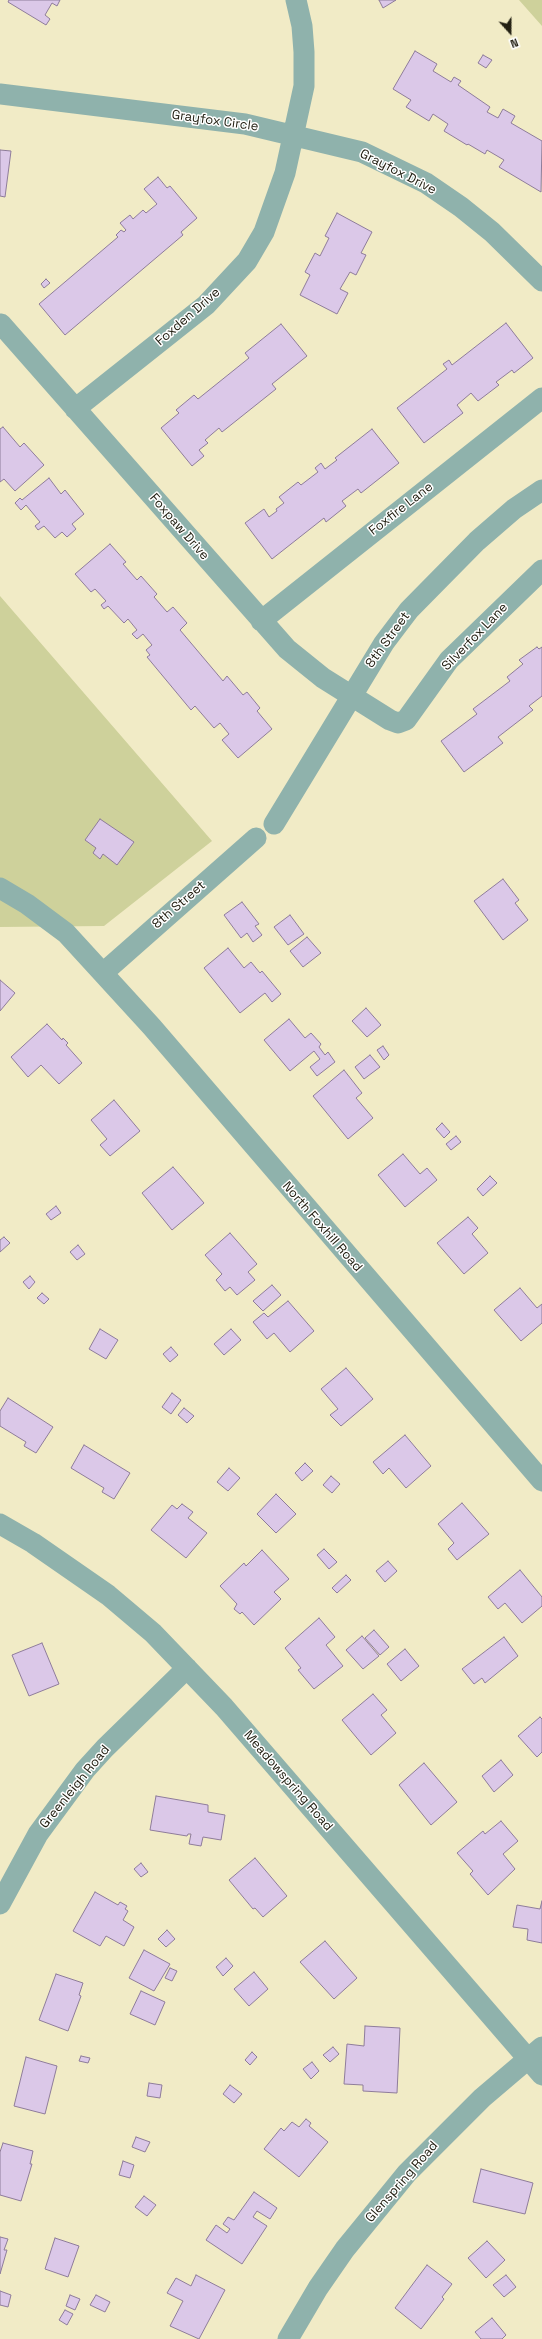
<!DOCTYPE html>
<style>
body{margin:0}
#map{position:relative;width:542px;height:2339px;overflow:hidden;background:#f1ebc6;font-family:"Space Grotesk",sans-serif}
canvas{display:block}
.north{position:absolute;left:490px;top:12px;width:40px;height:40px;-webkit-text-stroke:3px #fff;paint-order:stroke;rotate:159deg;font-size:11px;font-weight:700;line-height:16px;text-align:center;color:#232013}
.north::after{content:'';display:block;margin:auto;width:14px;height:18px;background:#232013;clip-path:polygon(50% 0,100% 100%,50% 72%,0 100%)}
</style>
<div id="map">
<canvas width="542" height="2339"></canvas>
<div class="north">N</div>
</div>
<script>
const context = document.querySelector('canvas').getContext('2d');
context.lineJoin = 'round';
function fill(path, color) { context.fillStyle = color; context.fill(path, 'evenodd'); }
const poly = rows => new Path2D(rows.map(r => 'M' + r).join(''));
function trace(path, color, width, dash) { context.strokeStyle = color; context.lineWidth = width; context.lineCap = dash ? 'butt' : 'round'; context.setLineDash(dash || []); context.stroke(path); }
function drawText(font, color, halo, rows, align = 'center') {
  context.font = font + ' "Space Grotesk",sans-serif'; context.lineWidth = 3; context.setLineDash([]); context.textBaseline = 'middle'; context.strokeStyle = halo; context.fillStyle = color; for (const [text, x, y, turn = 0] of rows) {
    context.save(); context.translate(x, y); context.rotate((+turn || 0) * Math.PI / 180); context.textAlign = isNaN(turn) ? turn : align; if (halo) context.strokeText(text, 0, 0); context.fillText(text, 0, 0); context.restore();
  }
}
const green = poly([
 [519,0,542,0,542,26],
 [0,596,212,841,104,926,0,927]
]);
const building = poly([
 [9,0,60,0,57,6,52,3,45,15,50,19,46,25,8,2,9,0],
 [379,0,396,0,383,8,379,0],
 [415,51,437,64,433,71,451,82,454,77,461,81,458,85,490,107,487,112,498,118,503,109,515,116,511,123,542,141,541,192,499,167,504,160,487,150,485,154,468,144,467,145,444,131,448,124,433,114,429,121,406,107,411,100,393,89,415,51],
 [483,55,492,60,486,68,478,63,483,55],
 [0,150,11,151,5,197,0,196,0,150],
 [158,177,167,188,170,186,197,218,181,232,183,235,65,335,39,304,118,237,116,235,121,230,124,232,126,230,120,223,130,215,133,219,143,210,146,213,157,204,144,189,158,177],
 [337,213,372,232,361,253,366,255,356,275,350,272,340,289,348,293,337,314,300,295,310,275,305,272,315,253,320,256,329,238,325,236,337,213],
 [46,279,50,283,44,288,41,284,46,279],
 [506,323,533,358,514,373,512,370,496,382,499,385,478,401,471,393,457,405,463,413,424,443,397,408,447,369,443,364,449,360,452,365,506,323],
 [281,324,307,356,272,384,276,389,222,432,219,428,205,440,208,443,199,450,204,456,192,466,161,428,179,413,176,410,194,395,198,399,249,358,245,353,281,324],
 [3,427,20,447,24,443,44,465,15,491,4,479,0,482,0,429,3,427],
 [372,429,399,463,361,493,358,489,342,501,346,506,326,522,324,518,272,559,245,523,264,509,269,517,277,511,276,509,284,503,279,497,298,482,301,485,318,472,315,468,321,463,325,469,337,460,335,458,372,429],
 [49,478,61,494,65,490,84,514,72,524,76,529,67,537,62,532,55,538,44,526,38,530,35,526,40,522,26,505,21,510,15,503,20,498,22,500,49,478],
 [110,544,126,562,123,564,137,580,141,576,157,594,154,597,167,612,173,607,187,623,180,630,223,681,227,676,243,695,247,692,260,708,257,711,272,729,238,758,222,740,229,734,220,723,214,728,195,706,191,710,147,657,150,655,146,650,152,645,143,634,137,639,132,634,137,630,128,619,124,623,108,606,104,609,101,605,106,601,95,589,91,592,75,574,110,544],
 [537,647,539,649,542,647,542,696,529,706,533,710,498,737,503,743,464,772,441,741,477,714,473,709,510,681,507,677,523,664,519,660,537,647],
 [100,819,134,842,117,865,103,854,100,859,93,853,96,848,85,840,100,819],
 [503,879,519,900,515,903,528,920,503,940,474,901,503,879],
 [242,902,259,924,255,926,262,935,253,942,247,933,241,938,224,915,242,902],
 [290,915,304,934,288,945,274,927,290,915],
 [307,937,321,953,303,967,290,951,307,937],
 [228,948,244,968,251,962,260,973,262,971,281,994,272,1002,265,993,240,1013,204,968,228,948],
 [0,980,15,993,0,1011,0,980],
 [366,1008,381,1025,367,1037,352,1021,366,1008],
 [289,1019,305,1038,311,1033,321,1044,319,1047,325,1055,328,1052,335,1062,317,1076,310,1067,320,1059,314,1051,290,1071,264,1040,289,1019],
 [47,1024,62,1040,63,1038,68,1043,66,1045,82,1063,59,1084,41,1065,28,1077,11,1057,47,1024],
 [383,1046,389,1055,384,1060,377,1050,383,1046],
 [370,1055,380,1067,364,1079,355,1067,370,1055],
 [344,1070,362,1093,356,1098,373,1118,348,1139,313,1096,344,1070],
 [114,1100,140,1131,110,1156,100,1145,107,1139,91,1120,114,1100],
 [442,1123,450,1132,444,1138,436,1129,442,1123],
 [456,1136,461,1142,451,1150,446,1144,456,1136],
 [403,1154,420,1174,427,1168,437,1180,405,1207,378,1175,403,1154],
 [173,1167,204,1203,172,1230,142,1193,173,1167],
 [490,1176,497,1183,483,1196,477,1189,490,1176],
 [56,1206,61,1213,51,1220,46,1214,56,1206],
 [468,1217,478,1228,472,1234,488,1253,464,1274,437,1243,468,1217],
 [230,1233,257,1264,248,1272,255,1280,237,1295,230,1287,225,1291,216,1280,222,1274,205,1255,230,1233],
 [4,1237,10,1243,0,1252,0,1240,4,1237],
 [78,1245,85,1254,77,1260,70,1252,78,1245],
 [30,1276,35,1282,29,1289,23,1282,30,1276],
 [272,1285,281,1295,263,1311,253,1301,272,1285],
 [520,1288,537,1308,542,1304,542,1323,521,1341,494,1310,520,1288],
 [42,1293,49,1299,44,1304,37,1298,42,1293],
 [288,1301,314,1331,290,1352,274,1333,267,1339,253,1322,264,1313,268,1317,288,1301],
 [100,1329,118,1340,106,1359,89,1349,100,1329],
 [231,1329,241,1340,224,1355,214,1344,231,1329],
 [171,1347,178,1355,170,1362,163,1354,171,1347],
 [346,1368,373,1399,341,1426,330,1415,338,1409,321,1389,346,1368],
 [172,1393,181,1400,171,1414,162,1407,172,1393],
 [8,1398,53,1427,36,1453,24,1446,26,1442,0,1426,0,1411,8,1398],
 [184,1408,194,1416,187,1423,178,1415,184,1408],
 [405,1435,431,1466,406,1488,389,1468,383,1474,373,1462,405,1435],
 [84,1445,130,1473,114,1499,102,1492,104,1488,71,1468,84,1445],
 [305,1463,313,1471,302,1481,295,1473,305,1463],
 [229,1468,240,1478,228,1491,217,1482,229,1468],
 [331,1476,340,1484,332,1493,323,1485,331,1476],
 [276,1494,296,1514,276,1533,257,1514,276,1494],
 [462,1503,489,1534,457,1560,448,1549,454,1543,438,1524,462,1503],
 [182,1504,193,1512,188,1518,207,1533,186,1558,151,1530,172,1505,177,1509,182,1504],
 [324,1549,337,1562,329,1569,317,1555,324,1549],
 [262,1550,289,1579,274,1592,281,1599,254,1625,242,1612,240,1614,234,1609,237,1604,220,1586,244,1563,246,1566,262,1550],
 [388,1561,397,1571,385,1582,376,1571,388,1561],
 [520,1570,542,1597,542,1606,522,1623,505,1603,498,1609,488,1597,520,1570],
 [346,1575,351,1580,337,1593,332,1588,346,1575],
 [319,1618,335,1637,326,1645,343,1666,314,1689,298,1670,301,1668,285,1648,319,1618],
 [374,1630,389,1647,380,1655,365,1638,374,1630],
 [362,1636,379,1656,363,1669,346,1650,362,1636],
 [504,1637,518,1656,485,1683,482,1678,474,1684,462,1669,504,1637],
 [42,1643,59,1684,29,1696,12,1655,42,1643],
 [405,1649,419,1666,401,1681,387,1664,405,1649],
 [373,1694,387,1710,381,1715,396,1733,371,1755,342,1720,373,1694],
 [540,1717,542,1719,542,1752,537,1757,518,1736,540,1717],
 [501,1760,513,1775,494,1792,482,1776,501,1760],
 [424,1763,457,1802,431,1825,399,1785,424,1763],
 [156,1796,208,1805,208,1812,225,1815,221,1840,203,1837,201,1846,189,1844,191,1834,188,1834,187,1836,150,1830,156,1796],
 [501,1821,518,1841,503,1854,515,1869,488,1895,470,1874,473,1871,457,1853,483,1831,485,1834,501,1821],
 [255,1858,287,1896,263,1917,255,1908,253,1909,229,1880,255,1858],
 [141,1863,148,1872,141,1877,134,1869,141,1863],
 [95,1892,118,1905,120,1902,127,1906,125,1909,128,1911,123,1920,134,1927,124,1946,106,1936,100,1946,73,1931,95,1892],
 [542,1901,542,1943,527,1940,528,1929,513,1927,517,1905,540,1909,542,1901],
 [167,1930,175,1939,166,1947,158,1939,167,1930],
 [325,1941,357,1978,334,1999,300,1962,325,1941],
 [144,1950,170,1964,154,1991,129,1978,144,1950],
 [226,1958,233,1966,223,1976,216,1967,226,1958],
 [170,1968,177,1971,172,1981,165,1978,170,1968],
 [254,1972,268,1989,249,2006,234,1989,254,1972],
 [56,1974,83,1983,79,1995,81,1996,68,2031,39,2020,56,1974],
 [141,1991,165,2002,155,2025,130,2014,141,1991],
 [365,2026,400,2028,397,2093,363,2091,363,2085,344,2084,347,2044,364,2046,365,2026],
 [333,2047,339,2054,330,2062,323,2055,333,2047],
 [252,2052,257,2057,250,2065,245,2060,252,2052],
 [81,2056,90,2058,88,2063,79,2061,81,2056],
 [26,2057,57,2066,45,2114,14,2106,26,2057],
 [312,2062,319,2071,311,2079,303,2069,312,2062],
 [149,2083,162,2085,160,2098,147,2096,149,2083],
 [230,2085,242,2094,234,2103,223,2094,230,2085],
 [306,2119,311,2123,309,2126,328,2142,299,2177,264,2149,281,2128,284,2131,292,2122,299,2127,306,2119],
 [136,2137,150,2142,145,2152,132,2147,136,2137],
 [3,2143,33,2151,30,2164,32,2164,21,2201,0,2195,0,2152,3,2143],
 [123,2161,134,2165,130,2178,119,2175,123,2161],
 [481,2169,533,2183,525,2214,473,2202,481,2169],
 [254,2192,277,2208,270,2219,257,2211,253,2217,267,2226,242,2264,206,2240,216,2225,227,2233,230,2229,223,2224,228,2217,234,2220,254,2192],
 [144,2196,156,2205,147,2216,135,2207,144,2196],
 [0,2237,8,2239,4,2250,7,2250,0,2274,0,2237],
 [55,2238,79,2246,68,2277,45,2269,55,2238],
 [487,2241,505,2260,486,2278,468,2258,487,2241],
 [427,2265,452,2284,442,2297,444,2299,421,2329,395,2308,427,2265],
 [196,2275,225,2290,199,2339,170,2326,183,2301,167,2293,176,2278,191,2286,196,2275],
 [506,2275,516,2287,504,2297,493,2285,506,2275],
 [0,2291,11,2295,8,2307,0,2305,0,2291],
 [70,2295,80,2299,75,2310,66,2306,70,2295],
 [96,2295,110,2302,105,2312,90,2305,96,2295],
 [65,2310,73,2314,67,2325,59,2320,65,2310],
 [492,2318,506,2335,502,2339,481,2339,475,2332,492,2318]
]);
const street = poly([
 [0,94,245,124,362,152,426,183,461,207,492,232,542,281],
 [1,324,287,649,323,678,390,720,398,723,406,720,449,660,542,570],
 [75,409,206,305,247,261,264,232,285,173,304,86,304,52,302,26,296,0],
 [261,621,542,398],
 [274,824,384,643,409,610,477,541,514,509,542,490],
 [0,888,27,904,66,933,152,1027,542,1481],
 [103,973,256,838],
 [0,1524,33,1543,108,1595,153,1633,224,1707,542,2075],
 [0,1904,38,1834,85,1770,105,1748,187,1668],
 [288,2339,318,2288,345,2249,407,2173,482,2098,542,2047]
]);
const streetNames = [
 ["Grayfox Circle",215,121,8],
 ["Grayfox Drive",398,172,27],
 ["Foxden Drive",188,317,-41],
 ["Foxfire Lane",401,509,-38],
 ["Foxpaw Drive",179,527,49],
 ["Silverfox Lane",475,637,-46],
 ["8th Street",388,640,-54],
 ["8th Street",179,905,-41],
 ["North Foxhill Road",322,1227,49],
 ["Meadowspring Road",288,1781,49],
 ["Greenleigh Road",75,1787,-51],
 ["Glenspring Road",402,2182,-49]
];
fill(green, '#ced19b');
fill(building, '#dbc8e8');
trace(building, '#8e7c9a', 1);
trace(street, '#8fb2ac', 21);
drawText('13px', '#232013', '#fff', streetNames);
</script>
